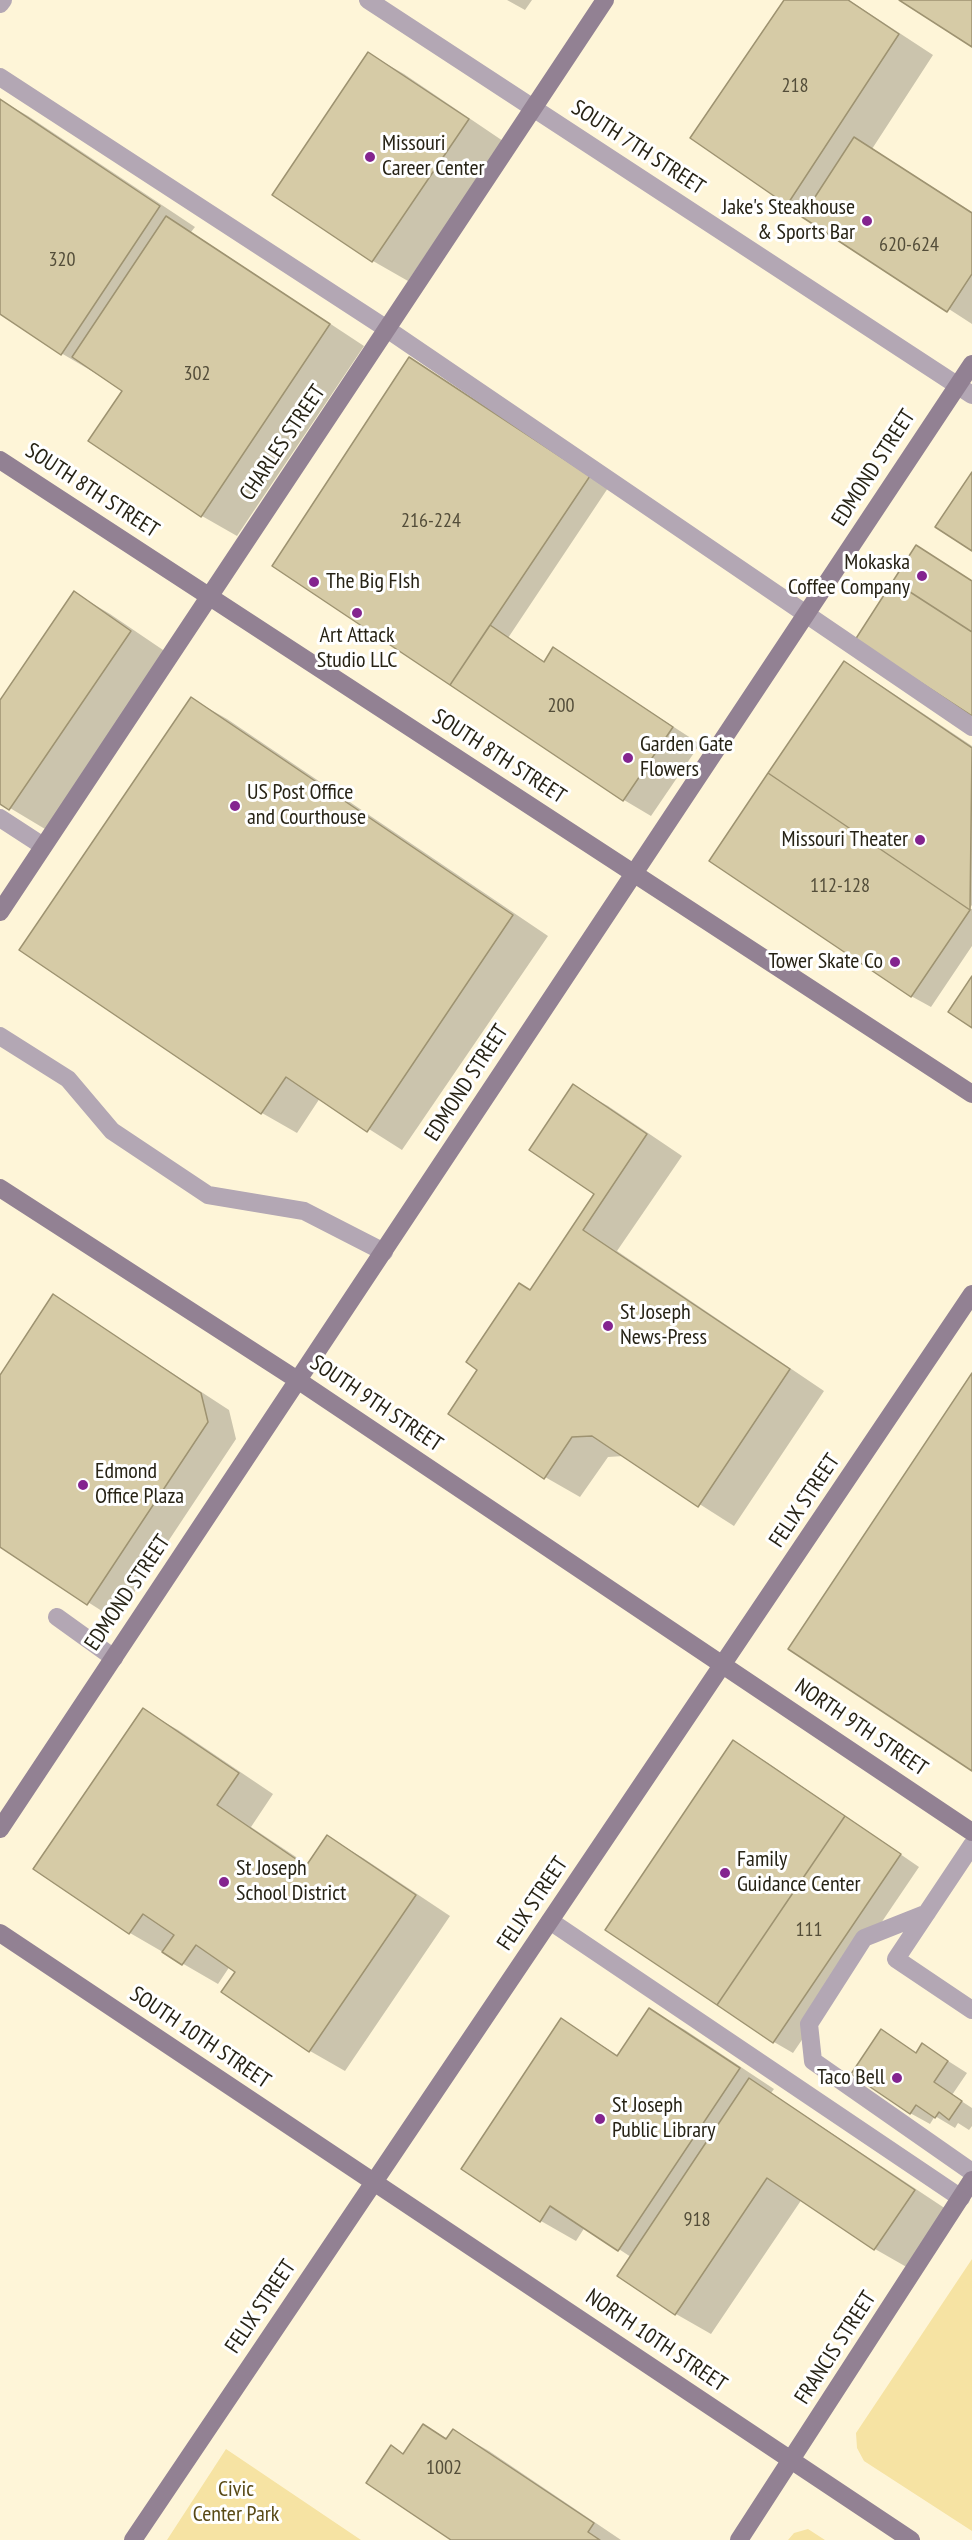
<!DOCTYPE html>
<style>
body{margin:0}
canvas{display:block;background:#fef5d8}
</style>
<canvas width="972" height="2540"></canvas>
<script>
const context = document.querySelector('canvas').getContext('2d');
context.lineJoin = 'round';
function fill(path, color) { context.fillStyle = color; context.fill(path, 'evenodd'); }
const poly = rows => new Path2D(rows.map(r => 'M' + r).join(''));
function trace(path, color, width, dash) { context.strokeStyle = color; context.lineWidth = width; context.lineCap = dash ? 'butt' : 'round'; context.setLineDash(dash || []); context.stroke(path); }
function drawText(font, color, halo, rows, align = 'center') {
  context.font = font + ' "PT Sans Narrow",sans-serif'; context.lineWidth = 6; context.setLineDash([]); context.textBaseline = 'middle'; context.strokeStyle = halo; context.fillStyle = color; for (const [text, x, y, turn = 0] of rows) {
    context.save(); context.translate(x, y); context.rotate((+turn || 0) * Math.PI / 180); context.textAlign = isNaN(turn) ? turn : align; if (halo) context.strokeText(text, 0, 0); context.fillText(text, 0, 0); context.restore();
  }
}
const green = poly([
 [972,2259,972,2531,864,2461,857,2448,856,2433],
 [226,2449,361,2540,167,2540],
 [808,2529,825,2540,788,2540,794,2533]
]);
const shadow = poly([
 [507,0,532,0,525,10],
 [786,0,849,0,933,55,872,149,972,212,972,324,787,204],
 [369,54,404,74,503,141,408,281,373,261,274,194],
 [0,100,28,116,195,227,191,232,364,346,237,536,202,516,90,441,124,390,61,353,0,312],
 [409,359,608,488,508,638,545,662,554,649,700,744,651,816,624,800,274,565],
 [75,593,110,614,166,652,45,829,0,802,0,703],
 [844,663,879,684,972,746,972,905,969,909,972,909,972,946,931,1007,911,996],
 [192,699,227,719,548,936,402,1150,320,1098,297,1133,262,1113,21,950],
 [573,1086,608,1106,682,1156,617,1251,824,1391,734,1526,624,1456,608,1457,580,1497,545,1477,450,1413,597,1193],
 [54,1296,229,1410,236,1439,116,1620,0,1546,0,1378],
 [143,1710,178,1730,273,1794,251,1827,308,1865,328,1837,363,1858,450,1916,345,2071,310,2051,237,1971,230,1966,218,1984,130,1933,35,1869],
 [733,1742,768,1763,919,1867,793,2053,774,2042],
 [650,2010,685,2030,774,2089,771,2093,949,2211,910,2269,875,2249,802,2199,711,2334,676,2314,631,2257,585,2227,576,2241,541,2221,463,2169,561,2020,619,2056],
 [881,2031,917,2054,923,2045,967,2073,952,2095,972,2108,972,2126,969,2130,958,2123,955,2128,935,2116,930,2124,910,2113],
 [424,2426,448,2439,454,2431,489,2451,621,2540,454,2540,404,2455]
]);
const building = poly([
 [784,0,848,0,899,34,787,205,690,138,784,0],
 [899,0,972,0,972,47,899,0],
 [368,52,469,119,372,262,272,195,368,52],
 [0,99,160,206,61,355,0,314,0,99],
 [854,137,972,213,972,274,947,312,802,217,854,137],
 [166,216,330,324,201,517,88,441,122,391,72,357,166,216],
 [409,357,590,476,450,685,272,566,409,357],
 [972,472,972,551,935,527,972,472],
 [916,545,972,581,972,632,893,581,916,545],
 [893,581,972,632,972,716,855,640,893,581],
 [74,591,131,631,9,810,0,804,0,700,74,591],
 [490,625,544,662,553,647,673,727,623,801,450,685,490,625],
 [844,661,972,748,970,910,768,773,844,661],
 [191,697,513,915,367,1132,286,1077,261,1114,19,950,191,697],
 [768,773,970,910,911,997,709,861,768,773],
 [972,976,972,1028,948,1012,972,976],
 [573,1084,647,1134,583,1230,790,1369,698,1507,592,1436,572,1437,544,1479,448,1414,477,1370,466,1362,519,1283,530,1290,594,1194,529,1150,573,1084],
 [53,1294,201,1393,208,1422,87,1605,0,1547,0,1375,53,1294],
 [972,1373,972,1771,788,1649,972,1373],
 [143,1708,239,1773,217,1805,306,1866,327,1835,416,1895,309,2052,221,1992,235,1972,196,1945,182,1965,162,1952,174,1935,143,1914,129,1934,33,1869,143,1708],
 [733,1740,845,1816,717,2005,605,1930,733,1740],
 [845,1816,901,1854,773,2043,717,2005,845,1816],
 [649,2008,740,2068,618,2251,550,2206,540,2222,461,2169,561,2018,617,2056,649,2008],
 [881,2029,916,2053,922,2043,948,2061,934,2082,962,2101,949,2120,939,2112,935,2118,916,2105,910,2114,851,2074,881,2029],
 [749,2078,915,2190,874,2250,767,2178,675,2315,617,2276,749,2078],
 [423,2424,446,2439,453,2429,594,2523,588,2532,600,2540,451,2540,366,2483,391,2445,403,2454,423,2424]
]);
const lane = poly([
 [0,77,387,329,972,727],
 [0,818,43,846],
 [0,1036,68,1079,112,1131,208,1195,304,1211,384,1252],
 [57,1617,114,1658],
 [972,1845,896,1959,972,2010],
 [927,1913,864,1938,809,2024,813,2061,972,2172],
 [550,1921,961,2198]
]);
const street = poly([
 [368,0,972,395],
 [0,4,3,0]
]);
const secondary = poly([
 [0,460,972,1094],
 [0,912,605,0],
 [0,1188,299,1381,972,1832],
 [0,1829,972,364],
 [0,1933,911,2540],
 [133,2540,972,1294],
 [739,2540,972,2180]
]);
const markers = [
 [370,157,6,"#84248f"],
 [867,221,6,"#84248f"],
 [922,576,6,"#84248f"],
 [314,582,6,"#84248f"],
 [357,613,6,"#84248f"],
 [628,758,6,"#84248f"],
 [235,806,6,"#84248f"],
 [920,840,6,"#84248f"],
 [895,962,6,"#84248f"],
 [608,1326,6,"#84248f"],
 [83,1485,6,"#84248f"],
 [725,1873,6,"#84248f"],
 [224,1882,6,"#84248f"],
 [897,2078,6,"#84248f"],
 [600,2119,6,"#84248f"]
];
const numberNames = [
 ["218",795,86],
 ["620-624",909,245],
 ["320",62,260],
 ["302",197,374],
 ["216-224",431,521],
 ["200",561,706],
 ["112-128",840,886],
 ["111",809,1930],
 ["918",697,2220],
 ["1002",444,2468]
];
const poiNames = [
 ["Missouri",382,144],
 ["Career Center",382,169],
 ["Jake's Steakhouse",855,208,"right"],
 ["& Sports Bar",855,233,"right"],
 ["Mokaska",910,563,"right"],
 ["Coffee Company",910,588,"right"],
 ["The Big FIsh",326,582],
 ["Art Attack",357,636,"center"],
 ["Studio LLC",357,661,"center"],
 ["Garden Gate",640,745],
 ["Flowers",640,770],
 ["US Post Office",247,793],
 ["and Courthouse",247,818],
 ["Missouri Theater",908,840,"right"],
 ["Tower Skate Co",883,962,"right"],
 ["St Joseph",620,1313],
 ["News-Press",620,1338],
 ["Edmond",95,1472],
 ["Office Plaza",95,1497],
 ["Family",737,1860],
 ["Guidance Center",737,1885],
 ["St Joseph",236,1869],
 ["School District",236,1894],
 ["Taco Bell",885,2078,"right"],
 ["St Joseph",612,2106],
 ["Public Library",612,2131]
];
const streetNames = [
 ["SOUTH 7TH STREET",638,148,33],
 ["CHARLES STREET",283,443,-56],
 ["EDMOND STREET",874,468,-57],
 ["SOUTH 8TH STREET",92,491,33],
 ["SOUTH 8TH STREET",499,757,33],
 ["EDMOND STREET",467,1083,-57],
 ["SOUTH 9TH STREET",376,1404,34],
 ["FELIX STREET",805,1501,-56],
 ["EDMOND STREET",128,1593,-56],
 ["NORTH 9TH STREET",861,1728,34],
 ["FELIX STREET",533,1904,-56],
 ["SOUTH 10TH STREET",200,2038,34],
 ["FELIX STREET",261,2307,-56],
 ["NORTH 10TH STREET",656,2341,34],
 ["FRANCIS STREET",836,2348,-57]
];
const parkNames = [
 ["Civic",236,2490],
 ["Center Park",236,2515]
];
fill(green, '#f6e3a3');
fill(shadow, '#0003');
fill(building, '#d6cba6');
trace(building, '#9e9371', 1.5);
trace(lane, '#b3a7b4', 18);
trace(street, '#b3a7b4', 18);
trace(secondary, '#928193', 18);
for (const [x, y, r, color] of markers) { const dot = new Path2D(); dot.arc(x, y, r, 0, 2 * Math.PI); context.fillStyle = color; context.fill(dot); trace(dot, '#fff', 2); }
drawText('20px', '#534d39', null, numberNames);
drawText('22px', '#272315', '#fff', poiNames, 'left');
drawText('22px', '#272315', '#fff', streetNames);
drawText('22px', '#584915', '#fff', parkNames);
</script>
